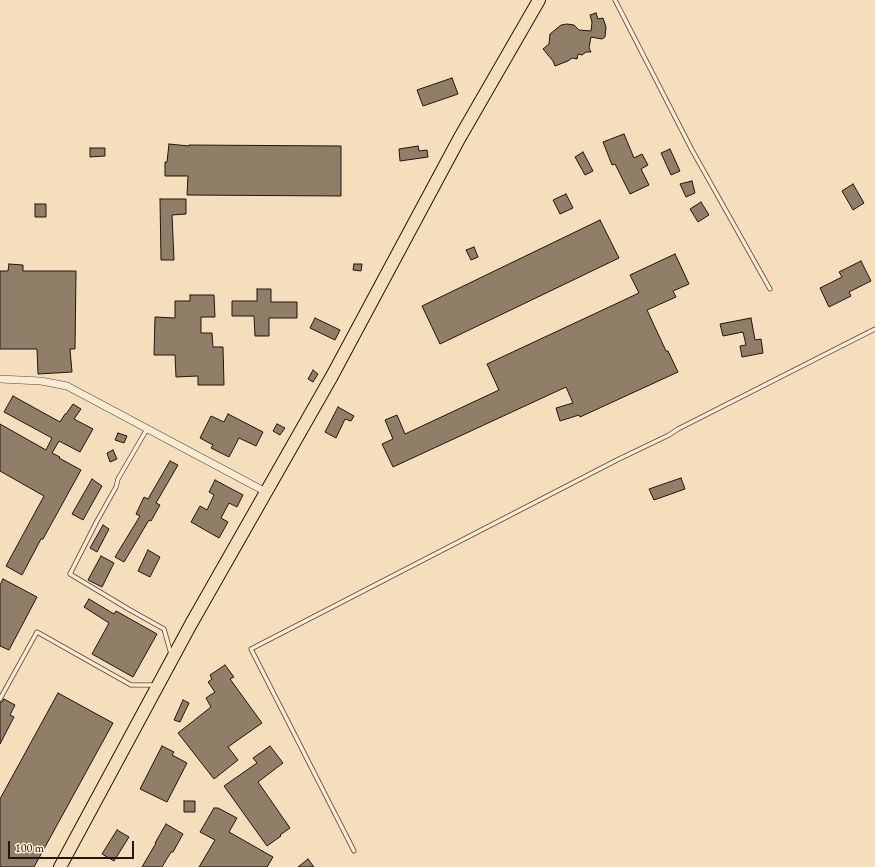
<!DOCTYPE html>
<style>
body{margin:0}
#map{position:relative;width:875px;height:867px;overflow:hidden;background:#f5debc;font-family:"EB Garamond",serif}
canvas{display:block}
.scale{position:absolute;left:8px;top:841px;width:126px;height:18px;box-sizing:border-box;border:2px solid #22150f;border-top:0;padding-left:5px;font-size:12px;line-height:14px;white-space:nowrap;color:#22150f;-webkit-text-stroke:3px #f8ead3;paint-order:stroke}
</style>
<div id="map">
<canvas width="875" height="867"></canvas>
<div class="scale">100 m</div>
</div>
<script>
const context = document.querySelector('canvas').getContext('2d');
context.lineJoin = 'round';
function fill(path, color) { context.fillStyle = color; context.fill(path, 'evenodd'); }
const poly = rows => new Path2D(rows.map(r => 'M' + r).join(''));
function trace(path, color, width, dash) { context.strokeStyle = color; context.lineWidth = width; context.lineCap = dash ? 'butt' : 'round'; context.setLineDash(dash || []); context.stroke(path); }
const building = poly([
 [596,13,598,19,603,18,606,27,605,37,602,39,591,37,589,48,591,52,586,52,582,55,578,54,577,59,572,58,568,61,555,66,553,61,543,49,549,44,550,34,561,25,567,24,574,25,579,30,591,31,592,22,590,15,596,13],
 [452,78,458,94,423,106,417,90,452,78],
 [624,134,634,158,642,154,648,165,641,169,649,185,630,194,615,164,612,165,603,142,624,134],
 [169,144,189,146,189,145,341,146,341,196,187,195,188,176,165,176,165,162,167,162,169,144],
 [418,146,419,151,427,150,428,157,400,161,399,149,418,146],
 [90,148,105,148,105,156,90,157,90,148],
 [670,149,680,171,671,175,661,153,670,149],
 [583,152,593,171,585,175,575,157,583,152],
 [692,181,695,193,686,197,680,184,692,181],
 [853,184,864,203,853,210,842,191,853,184],
 [566,194,573,208,560,214,553,200,566,194],
 [160,199,186,199,186,214,172,215,174,260,161,260,160,199],
 [701,202,709,215,698,222,690,209,701,202],
 [35,204,46,204,46,217,35,217,35,204],
 [600,220,619,258,440,344,422,306,600,220],
 [474,247,478,257,471,260,466,250,474,247],
 [675,254,689,284,673,291,676,297,647,310,666,351,668,351,678,372,580,417,579,415,560,421,556,408,573,403,566,387,393,467,382,444,393,439,385,420,397,415,405,434,499,390,487,364,639,293,630,275,675,254],
 [861,261,871,281,849,292,851,296,829,307,820,288,842,277,839,272,861,261],
 [9,264,23,265,23,271,76,271,75,349,70,349,72,372,38,374,37,349,0,349,0,271,8,271,9,264],
 [354,264,362,264,361,271,353,270,354,264],
 [257,289,271,289,271,302,297,302,297,318,269,318,269,336,255,336,254,316,232,316,232,301,257,301,257,289],
 [190,295,214,295,215,317,201,317,201,333,212,333,213,347,223,347,224,385,198,385,198,376,176,377,175,355,154,355,155,317,175,318,175,301,190,301,190,295],
 [315,318,340,330,335,340,310,328,315,318],
 [751,318,755,340,761,339,763,353,742,357,740,346,746,345,743,332,723,336,720,324,751,318],
 [313,370,318,374,313,382,308,379,313,370],
 [13,396,60,422,65,414,66,414,73,404,81,409,74,419,93,429,80,452,59,441,52,453,60,457,59,458,81,470,43,539,41,539,22,575,6,566,44,496,0,471,0,424,46,450,52,438,4,412,13,396],
 [338,407,354,416,351,421,345,419,336,438,325,432,338,407],
 [228,414,263,432,256,446,239,438,229,457,211,448,213,445,200,438,211,416,224,422,228,414],
 [277,424,285,428,280,435,273,431,277,424],
 [118,433,127,436,124,443,115,440,118,433],
 [113,450,117,459,110,462,107,453,113,450],
 [170,461,178,465,156,503,160,505,151,521,149,520,124,562,115,557,140,516,136,514,144,497,148,499,170,461],
 [681,478,685,489,654,500,649,489,681,478],
 [92,479,102,486,83,520,72,514,92,479],
 [215,480,243,495,237,507,229,503,221,518,228,522,219,538,191,522,200,506,207,510,214,495,209,492,215,480],
 [103,525,109,529,97,552,90,548,103,525],
 [148,550,160,557,150,577,138,571,148,550],
 [101,556,114,563,102,587,88,580,101,556],
 [3,579,37,597,9,650,0,646,0,585,3,579],
 [89,599,114,614,116,611,157,634,133,677,92,654,109,623,84,607,89,599],
 [225,665,234,677,230,679,262,723,228,747,238,760,214,779,178,733,211,707,206,698,215,692,208,682,212,679,210,675,225,665],
 [58,693,113,723,34,867,0,867,0,799,58,693],
 [4,699,15,705,10,715,14,717,0,744,0,702,2,702,4,699],
 [183,700,189,703,180,722,174,720,183,700],
 [162,746,174,752,172,755,187,763,167,802,140,789,162,746],
 [270,746,283,763,258,782,290,828,280,835,281,836,267,846,224,786,257,763,253,758,270,746],
 [184,801,195,801,195,812,184,812,184,801],
 [214,808,218,808,237,818,229,832,273,857,267,867,199,867,215,840,200,832,214,808],
 [166,824,183,834,173,852,171,852,162,867,142,867,156,843,155,843,166,824],
 [117,830,129,837,114,861,102,854,117,830],
 [308,859,314,867,298,867,308,859]
]);
const service = poly([
 [615,0,692,150,770,289],
 [147,429,118,479,116,487,97,521,70,574,130,610,164,629,171,654],
 [0,699,37,632,131,685,155,685],
 [354,851,251,649,617,460,669,435,678,429,875,329]
]);
const minor = poly([
 [0,379,41,381,67,386,266,492]
]);
const primary = poly([
 [60,867,191,624,332,376,459,139,539,0]
]);
fill(building, '#907e69');
trace(building, '#22150f', 1);
trace(service, '#57473a', 5);
trace(minor, '#57473a', 8);
trace(primary, '#22150f', 14);
trace(service, '#f8ead3', 3.5);
trace(minor, '#f8ead3', 7);
trace(primary, '#f5debc', 12);
</script>
